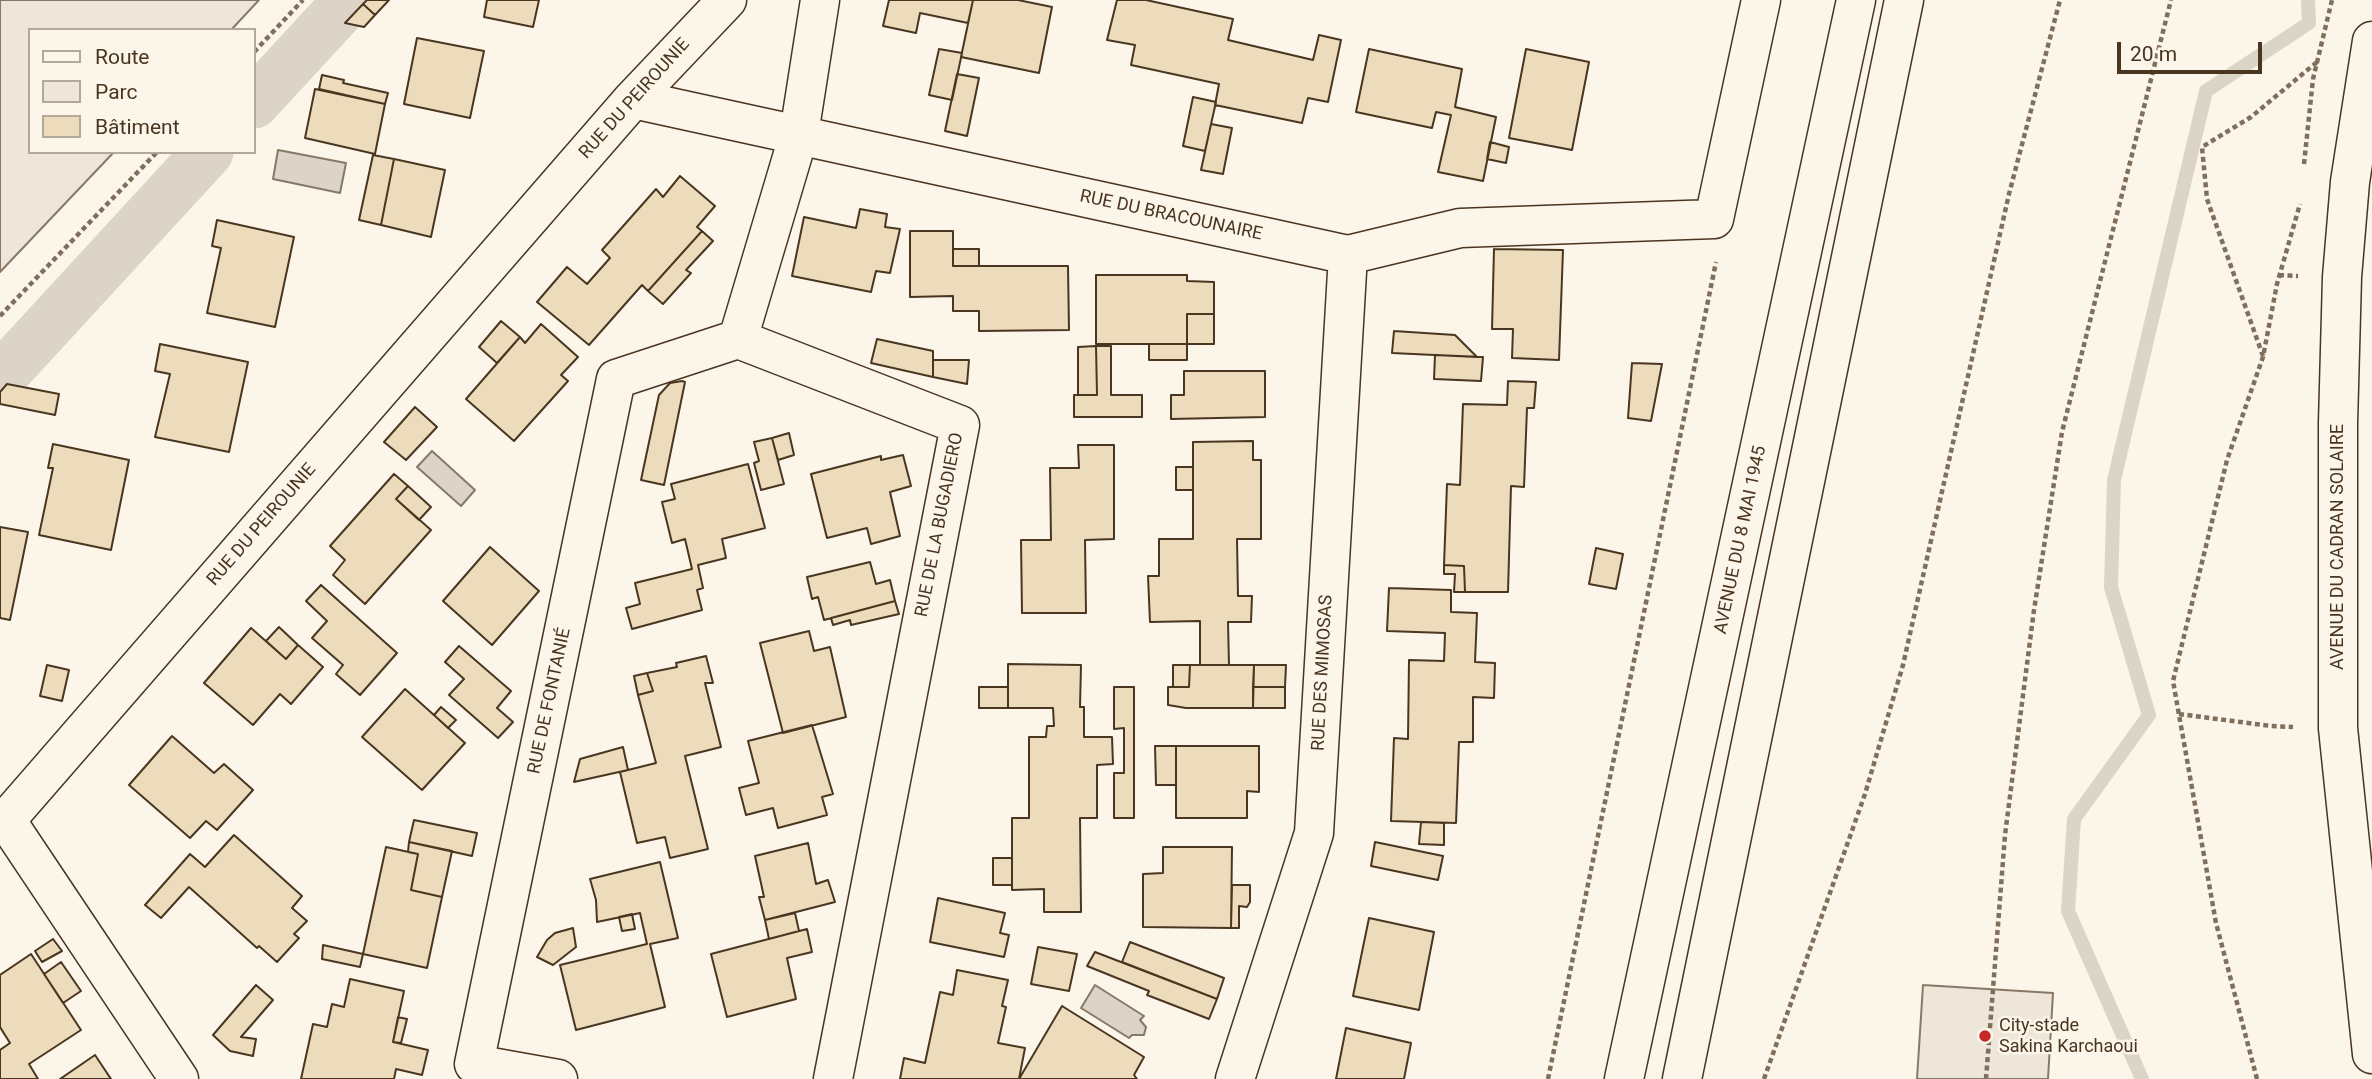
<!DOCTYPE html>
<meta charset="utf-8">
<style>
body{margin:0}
#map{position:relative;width:2372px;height:1079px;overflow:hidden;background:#fbf6e9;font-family:Roboto,sans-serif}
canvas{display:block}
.legend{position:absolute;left:28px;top:28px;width:228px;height:126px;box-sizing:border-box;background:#fbf6e9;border:2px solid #b4a999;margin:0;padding:9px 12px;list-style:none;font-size:21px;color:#4a3520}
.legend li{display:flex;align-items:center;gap:14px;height:35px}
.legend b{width:35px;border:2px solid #b4a999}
.scale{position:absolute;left:2117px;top:42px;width:145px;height:32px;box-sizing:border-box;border:4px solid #4a3520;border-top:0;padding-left:9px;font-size:21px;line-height:24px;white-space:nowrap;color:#4a3520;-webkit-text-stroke:5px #fbf6e9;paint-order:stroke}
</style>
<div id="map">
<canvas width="2372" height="1079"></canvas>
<ul class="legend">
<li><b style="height:9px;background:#fbf6e9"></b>Route</li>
<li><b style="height:19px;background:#ede6d9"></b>Parc</li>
<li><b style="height:19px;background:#ecdcbc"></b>Bâtiment</li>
</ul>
<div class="scale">20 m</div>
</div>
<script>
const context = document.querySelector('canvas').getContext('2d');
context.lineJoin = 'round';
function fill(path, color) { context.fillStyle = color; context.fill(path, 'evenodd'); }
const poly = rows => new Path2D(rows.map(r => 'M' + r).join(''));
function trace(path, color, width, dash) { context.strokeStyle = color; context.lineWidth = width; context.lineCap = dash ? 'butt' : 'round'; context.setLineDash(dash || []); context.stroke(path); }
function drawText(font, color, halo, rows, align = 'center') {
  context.font = font + ' Roboto,sans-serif'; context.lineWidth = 5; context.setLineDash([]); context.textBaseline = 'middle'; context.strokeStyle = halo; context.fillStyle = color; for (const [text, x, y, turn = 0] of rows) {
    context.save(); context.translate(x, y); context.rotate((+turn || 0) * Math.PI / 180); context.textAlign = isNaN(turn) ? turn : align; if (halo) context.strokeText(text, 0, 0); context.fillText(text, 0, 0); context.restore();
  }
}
const green = poly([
 [0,0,259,0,231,30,30,30,30,152,114,152,0,272,0,0],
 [1923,985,2053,993,2048,1079,1917,1079,1923,985]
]);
const water = poly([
 [278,150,346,163,340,193,273,179,278,150],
 [432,451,475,490,461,506,417,467,432,451],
 [1095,985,1144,1016,1140,1020,1146,1027,1144,1035,1132,1035,1129,1038,1081,1008,1095,985]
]);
const stream = poly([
 [2142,1079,2068,911,2074,819,2149,715,2111,587,2114,480,2206,91,2309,23,2308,0]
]);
const canal = poly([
 [254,103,349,0],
 [0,378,208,152]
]);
const building = poly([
 [367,0,389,0,375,15,363,4,367,0],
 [487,0,539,0,533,27,484,17,487,0],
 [889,0,973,0,968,23,920,13,916,33,883,26,889,0],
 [973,0,1018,0,1052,7,1039,73,961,57,973,0],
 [1117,0,1146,0,1233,19,1228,40,1313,60,1319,35,1341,40,1328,102,1308,98,1302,123,1215,105,1219,84,1131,65,1135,45,1107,40,1117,0],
 [363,4,375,15,364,27,345,23,363,4],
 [417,38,484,51,470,118,404,104,417,38],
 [939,49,962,53,952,100,929,95,939,49],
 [1369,49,1462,69,1455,107,1496,117,1483,181,1438,172,1451,115,1436,112,1432,128,1356,112,1369,49],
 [1526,49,1589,62,1572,150,1509,138,1526,49],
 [957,74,979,78,967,136,945,131,957,74],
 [322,75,344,80,343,83,388,93,385,104,319,89,322,75],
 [315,89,385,104,375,154,305,138,315,89],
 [1193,97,1216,102,1205,151,1183,146,1193,97],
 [1211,124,1232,128,1223,174,1201,170,1211,124],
 [1490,142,1509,147,1506,163,1487,159,1490,142],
 [373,155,394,159,381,225,359,220,373,155],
 [394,159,445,170,431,237,381,225,394,159],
 [680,176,715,206,697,227,702,231,648,291,642,285,589,345,537,302,567,267,587,284,610,258,602,250,656,189,663,197,680,176],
 [860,209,887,214,885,227,900,229,890,273,876,271,871,292,792,276,804,217,856,228,860,209],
 [217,220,294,237,275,327,207,313,221,248,212,246,217,220],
 [702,231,713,241,686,270,691,273,663,304,648,291,702,231],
 [910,231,953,231,953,266,1068,266,1069,330,979,331,979,311,953,311,953,296,910,297,910,231],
 [953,249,979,249,979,266,953,266,953,249],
 [1494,249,1563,250,1559,360,1512,358,1513,329,1492,329,1494,249],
 [1096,275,1187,275,1187,281,1214,282,1214,314,1187,314,1187,344,1096,344,1096,275],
 [1187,314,1214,314,1214,344,1187,344,1187,314],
 [501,321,520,337,497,363,479,347,501,321],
 [541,324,578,357,561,375,568,381,514,441,466,399,520,337,525,343,541,324],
 [1394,331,1455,335,1477,357,1392,353,1394,331],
 [877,339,933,351,933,377,871,363,877,339],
 [160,344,248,362,229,452,155,437,170,374,155,371,160,344],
 [1149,344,1187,344,1187,360,1149,360,1149,344],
 [1096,346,1111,346,1111,395,1142,395,1142,417,1074,417,1074,395,1097,395,1096,346],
 [1096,346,1097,395,1078,395,1078,347,1096,346],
 [1435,355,1483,357,1481,381,1434,379,1435,355],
 [933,360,969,360,967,384,933,377,933,360],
 [1632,363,1662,364,1651,421,1628,418,1632,363],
 [1184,371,1265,371,1265,417,1171,419,1171,395,1184,395,1184,371],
 [682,381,685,382,664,485,641,480,659,395,670,383,682,381],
 [1508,381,1536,382,1534,408,1527,408,1524,487,1511,486,1508,592,1465,592,1464,566,1444,565,1447,484,1460,485,1463,404,1507,405,1508,381],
 [7,384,59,394,55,415,0,404,0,392,7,384],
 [415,407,437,427,406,460,384,442,415,407],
 [789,433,794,455,778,460,772,438,789,433],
 [772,438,784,484,761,490,754,463,759,461,754,442,772,438],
 [1253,441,1253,460,1261,460,1261,539,1237,539,1238,596,1252,596,1251,622,1228,622,1229,665,1200,665,1200,621,1150,622,1148,576,1159,576,1159,539,1193,539,1193,442,1253,441],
 [53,444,129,460,111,550,39,535,53,468,48,468,53,444],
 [1078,445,1114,445,1114,539,1085,540,1086,613,1022,613,1021,540,1051,540,1050,468,1079,468,1078,445],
 [903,455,911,486,890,492,900,536,871,544,867,528,827,538,811,474,881,456,881,460,903,455],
 [748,464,765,528,722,539,726,558,698,565,703,588,697,590,702,610,632,629,626,608,640,604,635,583,692,569,685,539,672,543,662,502,675,499,671,484,748,464],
 [1176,467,1193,467,1193,490,1176,490,1176,467],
 [394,474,408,486,396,499,431,530,365,604,333,575,345,560,330,546,394,474],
 [408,486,431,507,419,520,396,499,408,486],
 [0,527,28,532,10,620,0,618,0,527],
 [490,547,539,591,492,645,443,601,490,547],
 [1596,548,1623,554,1616,589,1589,584,1596,548],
 [870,562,876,584,890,580,895,601,824,620,818,597,812,599,807,577,870,562],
 [1444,565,1464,566,1465,592,1454,592,1455,574,1444,574,1444,565],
 [321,585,397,653,360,695,336,674,343,665,312,638,327,621,306,601,321,585],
 [1389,588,1451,590,1451,612,1477,613,1475,662,1495,663,1494,698,1473,697,1473,742,1459,742,1456,823,1391,821,1394,738,1408,739,1409,660,1444,661,1445,633,1387,631,1389,588],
 [895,601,899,614,851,625,850,620,833,625,831,618,895,601],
 [279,627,298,645,286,659,266,641,279,627],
 [251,628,286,659,298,645,323,667,291,704,280,694,253,725,204,683,251,628],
 [809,631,814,651,830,647,846,717,783,733,760,643,809,631],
 [459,646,511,691,497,708,513,722,498,738,449,695,464,679,445,662,459,646],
 [706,656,713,683,705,683,721,747,685,756,708,849,670,858,665,837,637,843,620,772,656,763,638,695,653,691,647,673,677,667,676,663,706,656],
 [1008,664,1081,665,1080,707,1084,707,1084,737,1112,737,1113,764,1097,765,1097,818,1080,818,1081,912,1044,912,1044,889,1012,890,1012,818,1029,818,1029,737,1046,737,1047,726,1054,726,1053,708,1008,708,1008,664],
 [47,665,69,670,62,701,40,696,47,665],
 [1173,665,1190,665,1189,687,1173,687,1173,665],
 [1190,665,1254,665,1253,708,1186,708,1168,705,1168,687,1189,687,1190,665],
 [1254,665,1286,665,1285,687,1253,687,1254,665],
 [647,673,653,691,638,695,634,676,647,673],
 [979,687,1008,687,1008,708,979,708,979,687],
 [1114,687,1134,687,1134,818,1114,818,1114,773,1124,773,1124,728,1114,729,1114,687],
 [1253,687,1285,687,1285,708,1253,708,1253,687],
 [405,689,465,743,422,790,362,737,405,689],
 [441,707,456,720,448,728,434,715,441,707],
 [812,725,833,794,822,797,827,815,778,828,773,808,746,815,739,788,759,783,748,741,812,725],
 [172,736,214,773,224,764,253,790,217,830,206,821,190,838,129,785,172,736],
 [1155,746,1176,746,1176,785,1156,785,1155,746],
 [1176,746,1259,746,1259,792,1247,791,1247,818,1176,818,1176,746],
 [623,747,628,770,574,782,580,759,623,747],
 [414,820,477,833,472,856,409,842,414,820],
 [1421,822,1444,823,1444,845,1419,844,1421,822],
 [234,835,302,896,292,908,307,921,294,934,299,938,277,962,259,946,257,948,189,887,161,918,145,905,190,854,205,867,234,835],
 [409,842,452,851,442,897,411,890,418,854,408,852,409,842],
 [1375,842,1443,856,1438,880,1371,866,1375,842],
 [808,843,816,884,828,880,835,902,765,920,759,897,764,897,755,856,808,843],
 [386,847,418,854,411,890,442,897,427,968,363,954,386,847],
 [1163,847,1232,847,1231,928,1143,927,1143,874,1163,873,1163,847],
 [993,858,1012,858,1012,885,993,885,993,858],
 [660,862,678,938,650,944,665,1007,576,1030,560,965,647,944,640,913,597,922,596,900,590,879,660,862],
 [1232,885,1250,885,1250,902,1247,907,1239,906,1239,928,1231,928,1232,885],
 [938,898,1005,913,1000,933,1009,935,1004,957,930,942,938,898],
 [795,913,799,931,769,939,765,920,795,913],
 [632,914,635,929,622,931,619,917,632,914],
 [1369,918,1434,932,1419,1010,1353,996,1369,918],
 [573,928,576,947,553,965,537,957,547,940,555,933,573,928],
 [807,929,812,952,787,958,796,999,727,1017,711,954,807,929],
 [53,939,62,951,42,962,35,951,53,939],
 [1130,942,1224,978,1217,999,1122,962,1130,942],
 [323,945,363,954,360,967,322,959,323,945],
 [1038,947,1077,954,1069,991,1031,984,1038,947],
 [1095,952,1217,999,1209,1019,1147,995,1149,991,1087,966,1095,952],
 [31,954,81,1030,29,1064,38,1079,0,1079,0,1050,10,1043,0,1027,0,975,31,954],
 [61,962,81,991,63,1003,44,974,61,962],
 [957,970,1008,980,1002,1006,1006,1007,998,1043,1025,1048,1019,1079,900,1079,904,1058,925,1063,940,992,953,995,957,970],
 [350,979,404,991,393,1042,428,1050,422,1075,396,1069,394,1079,301,1079,313,1024,327,1027,332,1004,344,1007,350,979],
 [256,985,273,1000,241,1037,256,1039,253,1056,230,1051,213,1035,256,985],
 [1062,1006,1144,1057,1134,1075,1137,1079,1019,1079,1062,1006],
 [398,1017,407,1019,401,1043,393,1042,398,1017],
 [1346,1028,1411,1043,1404,1079,1336,1079,1346,1028],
 [95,1055,111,1079,60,1079,95,1055]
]);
const path = poly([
 [254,52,303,0],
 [2304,164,2313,79,2332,0],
 [2279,275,2298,276],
 [0,316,157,152],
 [2263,356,2207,199,2202,147,2251,117,2317,62],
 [2179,714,2271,726,2293,727],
 [1548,1079,1716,262],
 [1764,1079,1865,794,1903,665,2009,194,2060,0],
 [1986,1079,2005,835,2034,610,2062,432,2171,0],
 [2257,1079,2216,923,2173,681,2227,460,2263,357,2277,284,2300,204]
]);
const minor = poly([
 [820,0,799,134,738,339,960,425,833,1079],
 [2372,41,2350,182,2342,277,2338,423,2338,728,2372,1054],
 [633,99,1348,255,1460,228,1714,219,1761,0],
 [179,1079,6,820,633,99,727,0],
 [558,1079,474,1064,616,379,738,339],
 [1235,1079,1314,833,1348,255]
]);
const secondary = poly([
 [1624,1079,1856,0],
 [1682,1079,1904,0]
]);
const markers = [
 [1985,1036,7,"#c62828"]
];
const streetNames = [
 ["RUE DU PEIROUNIE",635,99,-48],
 ["RUE DU BRACOUNAIRE",1171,216,12],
 ["RUE DU PEIROUNIE",262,525,-49],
 ["RUE DE LA BUGADIERO",940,525,-79],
 ["AVENUE DU 8 MAI 1945",1741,540,-78],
 ["AVENUE DU CADRAN SOLAIRE",2338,547,-90],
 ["RUE DES MIMOSAS",1323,673,-87],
 ["RUE DE FONTANIÉ",550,701,-78]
];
const poiNames = [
 ["City-stade",1999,1026],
 ["Sakina Karchaoui",1999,1047]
];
fill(green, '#ede6d9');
trace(green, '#887966', 2);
fill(water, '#dcd4c6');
trace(water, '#887966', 2);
trace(stream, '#dcd4c6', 14);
trace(canal, '#dcd4c6', 51);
fill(building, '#ecdcbc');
trace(building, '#4a3520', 2);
trace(minor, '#4a3520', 41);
trace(secondary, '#4a3520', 41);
trace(path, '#7f6f5c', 4.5, [5, 3.5]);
trace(minor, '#fbf6e9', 38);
trace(secondary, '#fbf6e9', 38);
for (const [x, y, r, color] of markers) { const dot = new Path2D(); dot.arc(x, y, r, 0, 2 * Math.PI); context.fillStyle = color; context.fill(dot); trace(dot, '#fbf6e9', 2.5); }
drawText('18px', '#4a3520', '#fbf6e9', streetNames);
drawText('18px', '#4a3520', '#fbf6e9', poiNames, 'left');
</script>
